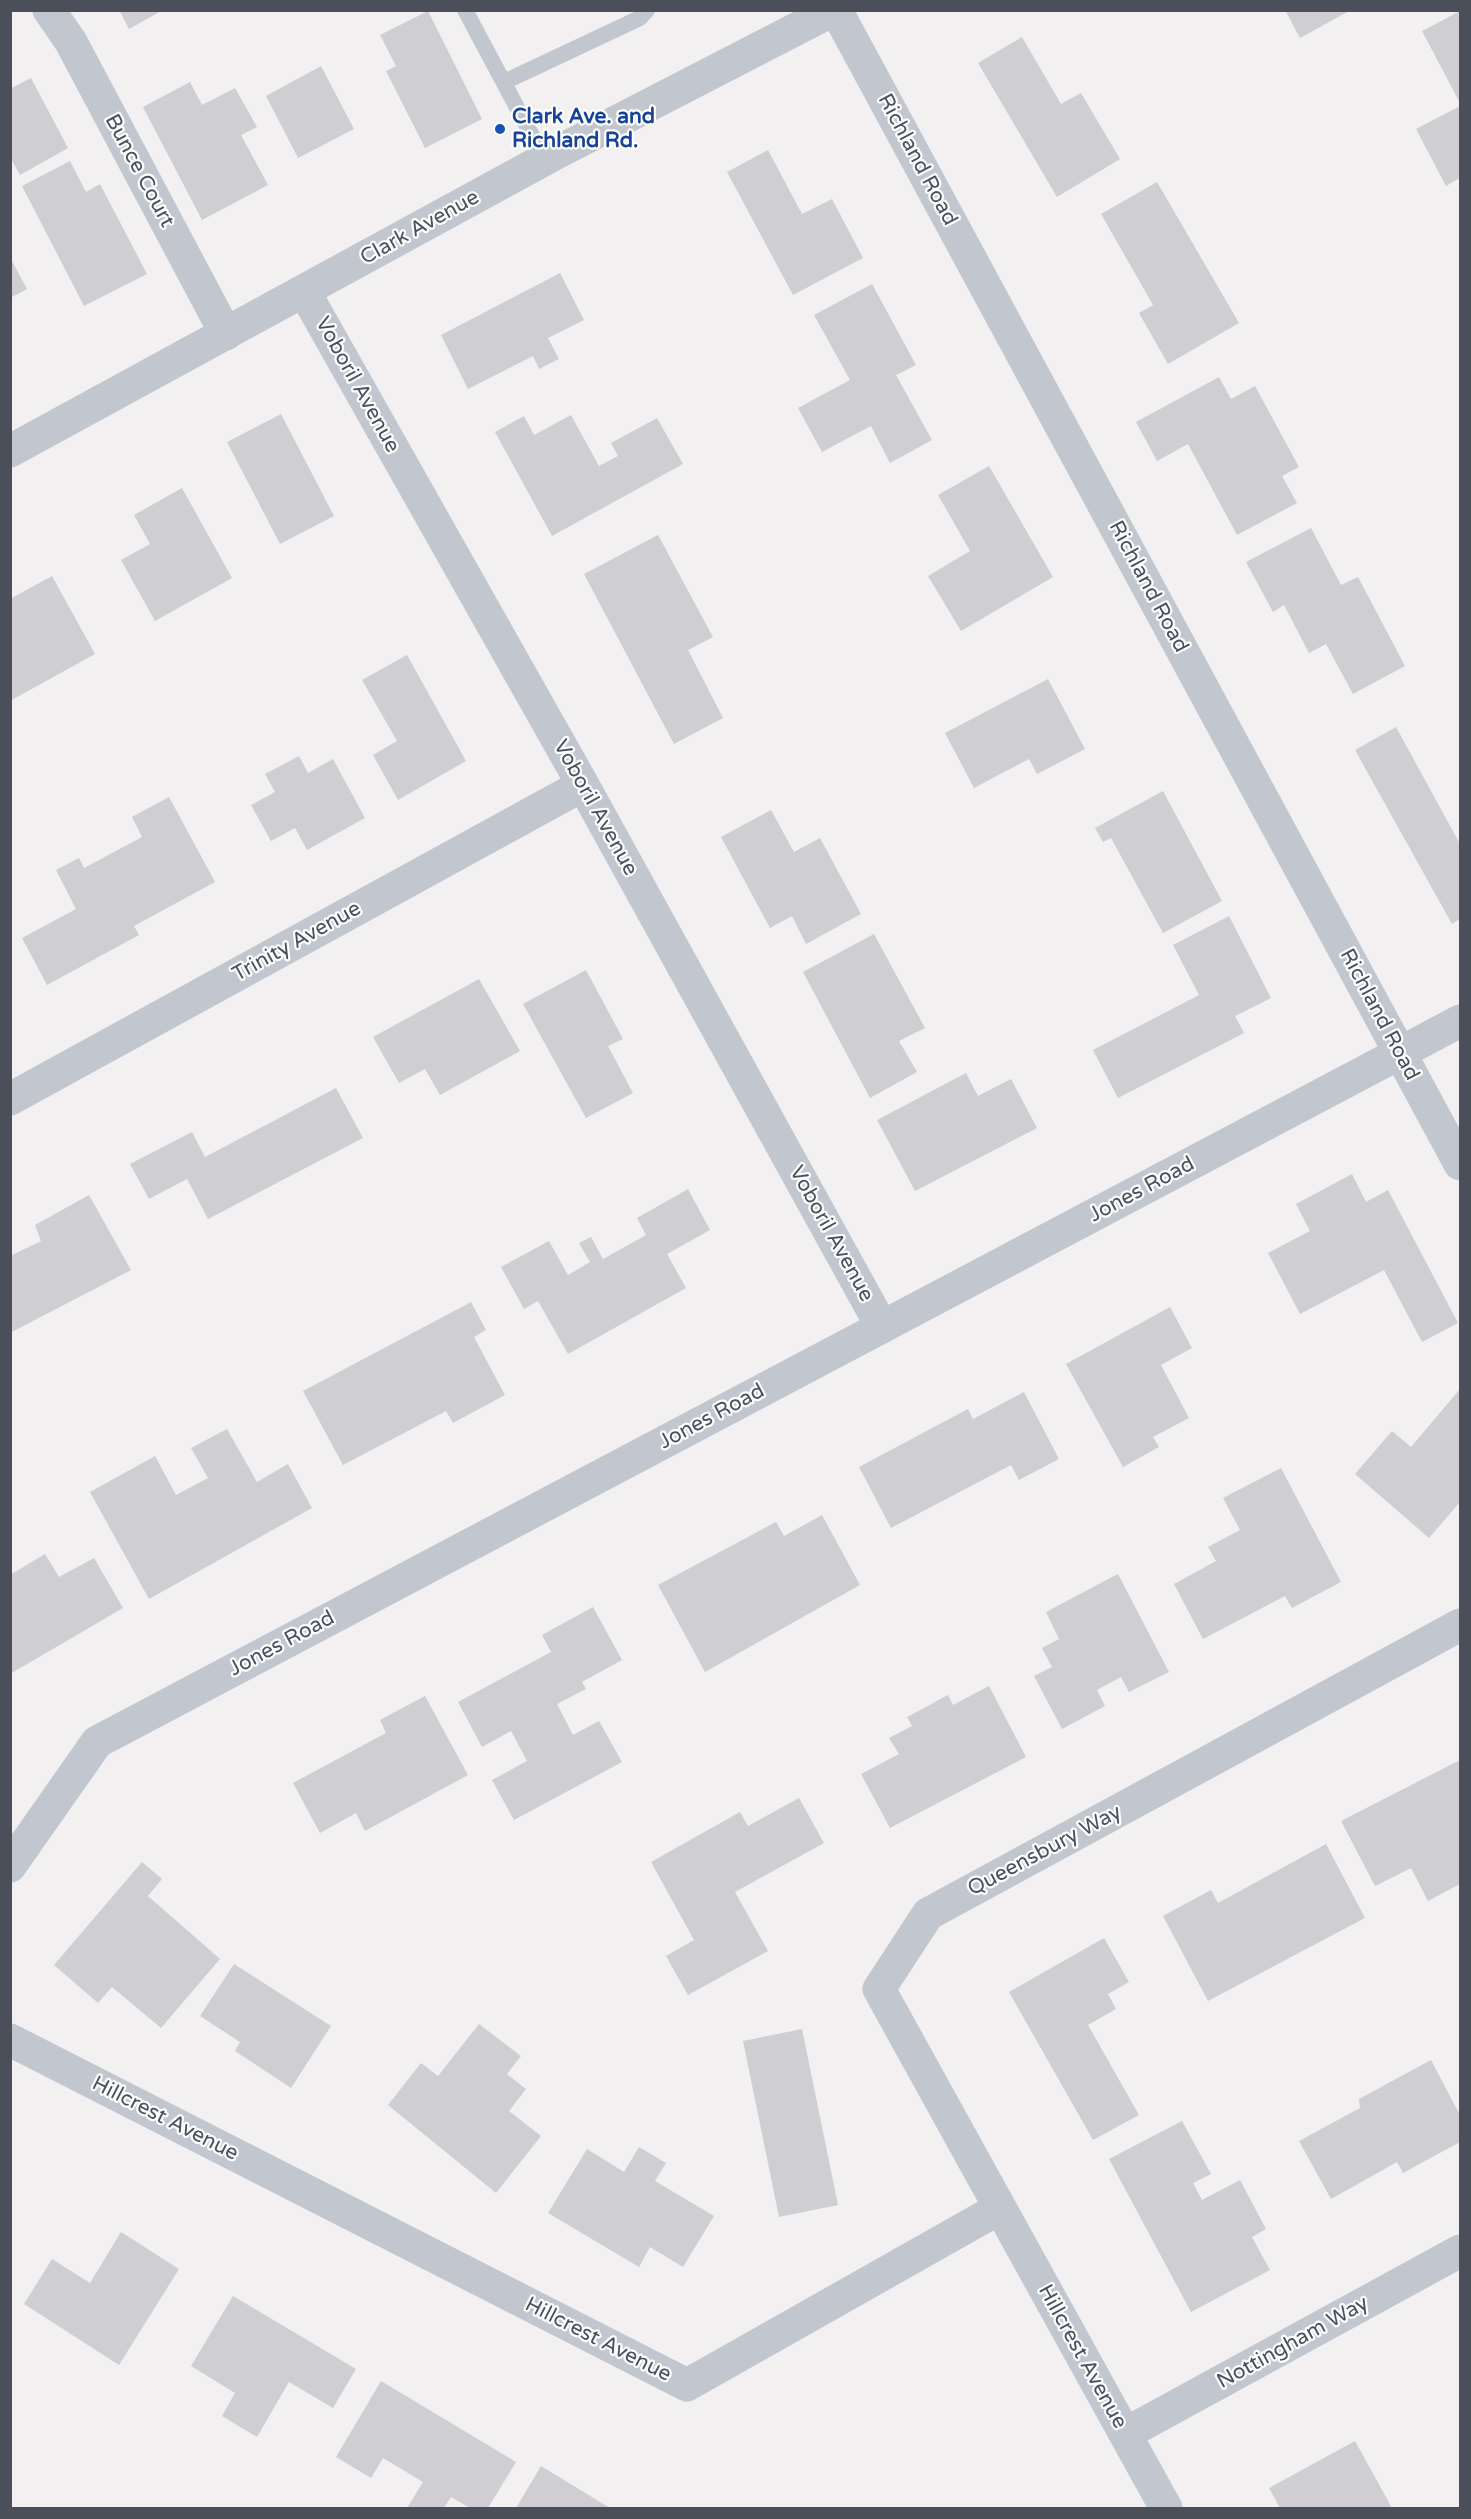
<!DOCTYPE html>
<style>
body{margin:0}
#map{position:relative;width:1471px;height:2519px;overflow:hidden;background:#f2f0f0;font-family:"Varela Round",sans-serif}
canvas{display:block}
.frame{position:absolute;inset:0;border:12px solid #4a4f5a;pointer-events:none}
</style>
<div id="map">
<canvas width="1471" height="2519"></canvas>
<div class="frame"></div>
</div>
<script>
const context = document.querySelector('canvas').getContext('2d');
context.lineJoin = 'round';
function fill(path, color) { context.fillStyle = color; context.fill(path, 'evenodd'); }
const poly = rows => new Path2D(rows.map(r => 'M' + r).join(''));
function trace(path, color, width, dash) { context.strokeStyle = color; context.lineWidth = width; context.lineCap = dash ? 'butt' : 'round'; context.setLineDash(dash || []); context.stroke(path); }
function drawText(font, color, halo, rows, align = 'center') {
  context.font = font + ' "Varela Round",sans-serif'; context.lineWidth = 4.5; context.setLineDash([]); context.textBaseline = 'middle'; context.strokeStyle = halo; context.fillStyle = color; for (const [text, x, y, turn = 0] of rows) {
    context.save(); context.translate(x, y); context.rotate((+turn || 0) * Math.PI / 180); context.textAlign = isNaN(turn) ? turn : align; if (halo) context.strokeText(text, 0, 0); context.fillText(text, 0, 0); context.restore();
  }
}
const building = poly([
 [119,10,163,10,129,29],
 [1285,10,1351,10,1300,38],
 [428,11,482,119,425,148,386,71,396,66,380,35],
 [1460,11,1460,103,1422,31],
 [1022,37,1061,104,1081,93,1120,159,1057,197,978,63],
 [321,66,354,129,298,158,266,96],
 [31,78,68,148,20,175,10,157,10,89],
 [190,82,202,105,235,88,257,127,241,135,268,185,202,220,143,107],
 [1460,106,1460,178,1446,186,1416,129],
 [768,150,802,214,832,199,863,258,793,295,727,172],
 [70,161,86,192,100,184,147,274,84,306,22,186],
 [1157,182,1239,323,1168,364,1139,313,1153,305,1101,214],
 [10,257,27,289,10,298],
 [560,273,584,320,548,338,559,359,539,369,533,356,468,389,441,335],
 [872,284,916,365,896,375,932,440,890,463,871,426,822,452,798,408,850,380,814,315],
 [1219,377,1231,399,1255,386,1299,467,1282,476,1297,503,1237,535,1188,444,1157,461,1136,422],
 [281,414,334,516,280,544,227,442],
 [571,415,599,466,618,456,611,443,657,418,683,464,552,536,495,432,524,416,534,435],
 [989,466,1053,577,961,631,928,576,970,551,938,495],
 [182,488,232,578,155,621,121,560,150,544,134,515],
 [1311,528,1341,585,1358,577,1405,666,1353,694,1326,644,1309,653,1284,605,1273,612,1246,562],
 [658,535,713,637,688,650,723,718,674,744,584,574],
 [52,576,95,654,10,701,10,599],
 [407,655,466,761,398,800,373,755,397,741,362,680],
 [1048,679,1085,749,1037,774,1029,759,974,788,945,733],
 [1396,727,1460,844,1460,919,1452,924,1355,750],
 [299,756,308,773,333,759,365,818,307,850,295,828,271,841,251,805,275,792,265,774],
 [1163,791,1222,901,1163,933,1111,838,1103,842,1095,828],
 [169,797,215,882,134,926,139,935,47,985,22,938,76,909,56,870,79,858,84,868,142,837,132,817],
 [771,810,794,852,820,838,861,914,806,944,792,916,770,928,721,837],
 [1229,916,1271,998,1235,1016,1244,1033,1118,1098,1093,1050,1199,995,1173,945],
 [874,934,925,1028,899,1041,917,1072,870,1098,803,972],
 [586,970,623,1039,608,1046,633,1093,586,1118,523,1004],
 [479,979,520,1051,440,1095,425,1069,399,1083,373,1037],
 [966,1073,978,1096,1011,1079,1037,1128,915,1191,877,1120],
 [336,1088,363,1138,208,1219,187,1179,149,1199,130,1164,192,1132,205,1157],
 [1352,1174,1366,1202,1388,1190,1458,1323,1422,1342,1384,1270,1300,1314,1268,1253,1310,1231,1296,1204],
 [688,1189,710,1230,667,1254,686,1288,568,1354,538,1301,524,1309,501,1267,549,1241,568,1275,590,1262,579,1243,591,1237,603,1259,646,1235,637,1218],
 [89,1195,131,1270,10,1333,10,1256,41,1241,35,1225],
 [471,1302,486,1330,474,1337,505,1395,453,1423,446,1411,343,1465,303,1391],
 [1170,1307,1192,1348,1161,1365,1189,1418,1153,1437,1159,1447,1123,1467,1066,1364],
 [1460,1389,1460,1502,1429,1538,1355,1474,1392,1431,1411,1447],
 [1024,1392,1059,1459,1019,1480,1011,1465,891,1528,859,1467,968,1409,973,1419],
 [227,1429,257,1482,288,1464,312,1508,149,1599,90,1492,155,1456,176,1495,208,1478,191,1448],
 [1281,1468,1341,1582,1292,1608,1285,1596,1203,1639,1174,1584,1216,1561,1208,1547,1240,1530,1223,1498],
 [822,1515,860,1585,705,1672,658,1585,776,1522,784,1536],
 [45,1554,59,1577,94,1558,123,1608,10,1674,10,1575],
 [1118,1574,1169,1672,1129,1692,1121,1677,1097,1690,1105,1706,1062,1729,1034,1676,1052,1667,1042,1648,1059,1639,1046,1612],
 [593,1607,622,1660,582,1682,586,1689,557,1704,573,1735,599,1721,622,1762,514,1820,492,1780,527,1761,511,1731,482,1747,458,1702,551,1652,542,1635],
 [989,1686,1026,1757,890,1828,861,1774,899,1754,889,1738,912,1726,907,1717,948,1695,953,1705],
 [425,1696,468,1775,365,1831,356,1813,320,1833,293,1783,386,1733,380,1720],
 [1460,1760,1460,1884,1428,1901,1411,1868,1375,1886,1341,1821],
 [799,1798,824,1843,735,1892,768,1951,688,1995,666,1956,694,1940,651,1862,740,1812,748,1826],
 [1326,1844,1365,1918,1208,2001,1163,1916,1211,1890,1218,1903],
 [142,1862,162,1879,148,1896,220,1959,161,2028,112,1987,98,2003,54,1965],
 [1104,1938,1129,1982,1108,1994,1116,2009,1088,2025,1139,2115,1093,2140,1009,1992],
 [234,1964,331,2026,291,2088,235,2051,240,2042,200,2016],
 [479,2024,521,2056,507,2074,526,2089,509,2111,541,2136,496,2193,388,2105,421,2063,438,2076],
 [802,2029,838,2205,779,2217,743,2041],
 [1431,2060,1460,2115,1460,2142,1403,2173,1397,2162,1331,2199,1299,2141,1360,2108,1359,2099],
 [1182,2121,1211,2174,1193,2183,1202,2200,1240,2180,1266,2229,1252,2237,1270,2270,1191,2312,1109,2159],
 [639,2147,666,2163,655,2181,714,2216,683,2267,650,2247,639,2267,548,2213,587,2149,624,2172],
 [121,2232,179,2269,119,2365,24,2304,52,2259,90,2283],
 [233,2296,356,2369,333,2408,289,2382,257,2437,222,2416,235,2393,191,2366],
 [381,2381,516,2462,488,2508,470,2508,451,2497,444,2508,407,2508,423,2482,383,2458,371,2478,336,2457],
 [1355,2441,1392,2508,1280,2508,1269,2488],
 [541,2466,610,2508,516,2508]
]);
const service = poly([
 [465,10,545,160],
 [504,82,640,18,647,10]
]);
const minor = poly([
 [49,10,71,42,226,334],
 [304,291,583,785,882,1327],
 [10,1099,583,785],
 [10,1866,97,1742,1400,1053],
 [10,2040,687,2385,1000,2208],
 [1125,2434,1460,2251],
 [1166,2508,879,1989,928,1914,1460,1625]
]);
const tertiary = poly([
 [836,10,1460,1164],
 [10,451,558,152,833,10],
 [1400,1053,1460,1021]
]);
const markers = [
 [500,129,6,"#1a4fb4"]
];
const transitNames = [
 ["Clark Ave. and",512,117],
 ["Richland Rd.",512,141]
];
const streetNames = [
 ["Richland Road",917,160,62],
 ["Bunce Court",139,171,62],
 ["Clark Avenue",420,228,-29],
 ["Voboril Avenue",357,385,61],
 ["Richland Road",1148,587,62],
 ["Voboril Avenue",595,808,61],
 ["Trinity Avenue",297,942,-29],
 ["Richland Road",1379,1015,62],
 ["Jones Road",1142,1190,-28],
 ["Voboril Avenue",831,1234,61],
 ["Jones Road",712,1417,-28],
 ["Jones Road",282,1644,-28],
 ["Queensbury Way",1045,1851,-28],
 ["Hillcrest Avenue",165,2119,27],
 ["Hillcrest Avenue",598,2340,27],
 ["Nottingham Way",1293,2343,-29],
 ["Hillcrest Avenue",1082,2357,61]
];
fill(building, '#ceced3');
trace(service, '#c2c7cf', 16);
trace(minor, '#c2c7cf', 33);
trace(tertiary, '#c2c7cf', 33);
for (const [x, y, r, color] of markers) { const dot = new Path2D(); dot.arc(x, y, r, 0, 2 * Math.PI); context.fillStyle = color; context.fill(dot); trace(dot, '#fff', 2); }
drawText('bold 21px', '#164399', '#fff', transitNames, 'left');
drawText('21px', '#4a4f5a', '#fff', streetNames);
</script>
